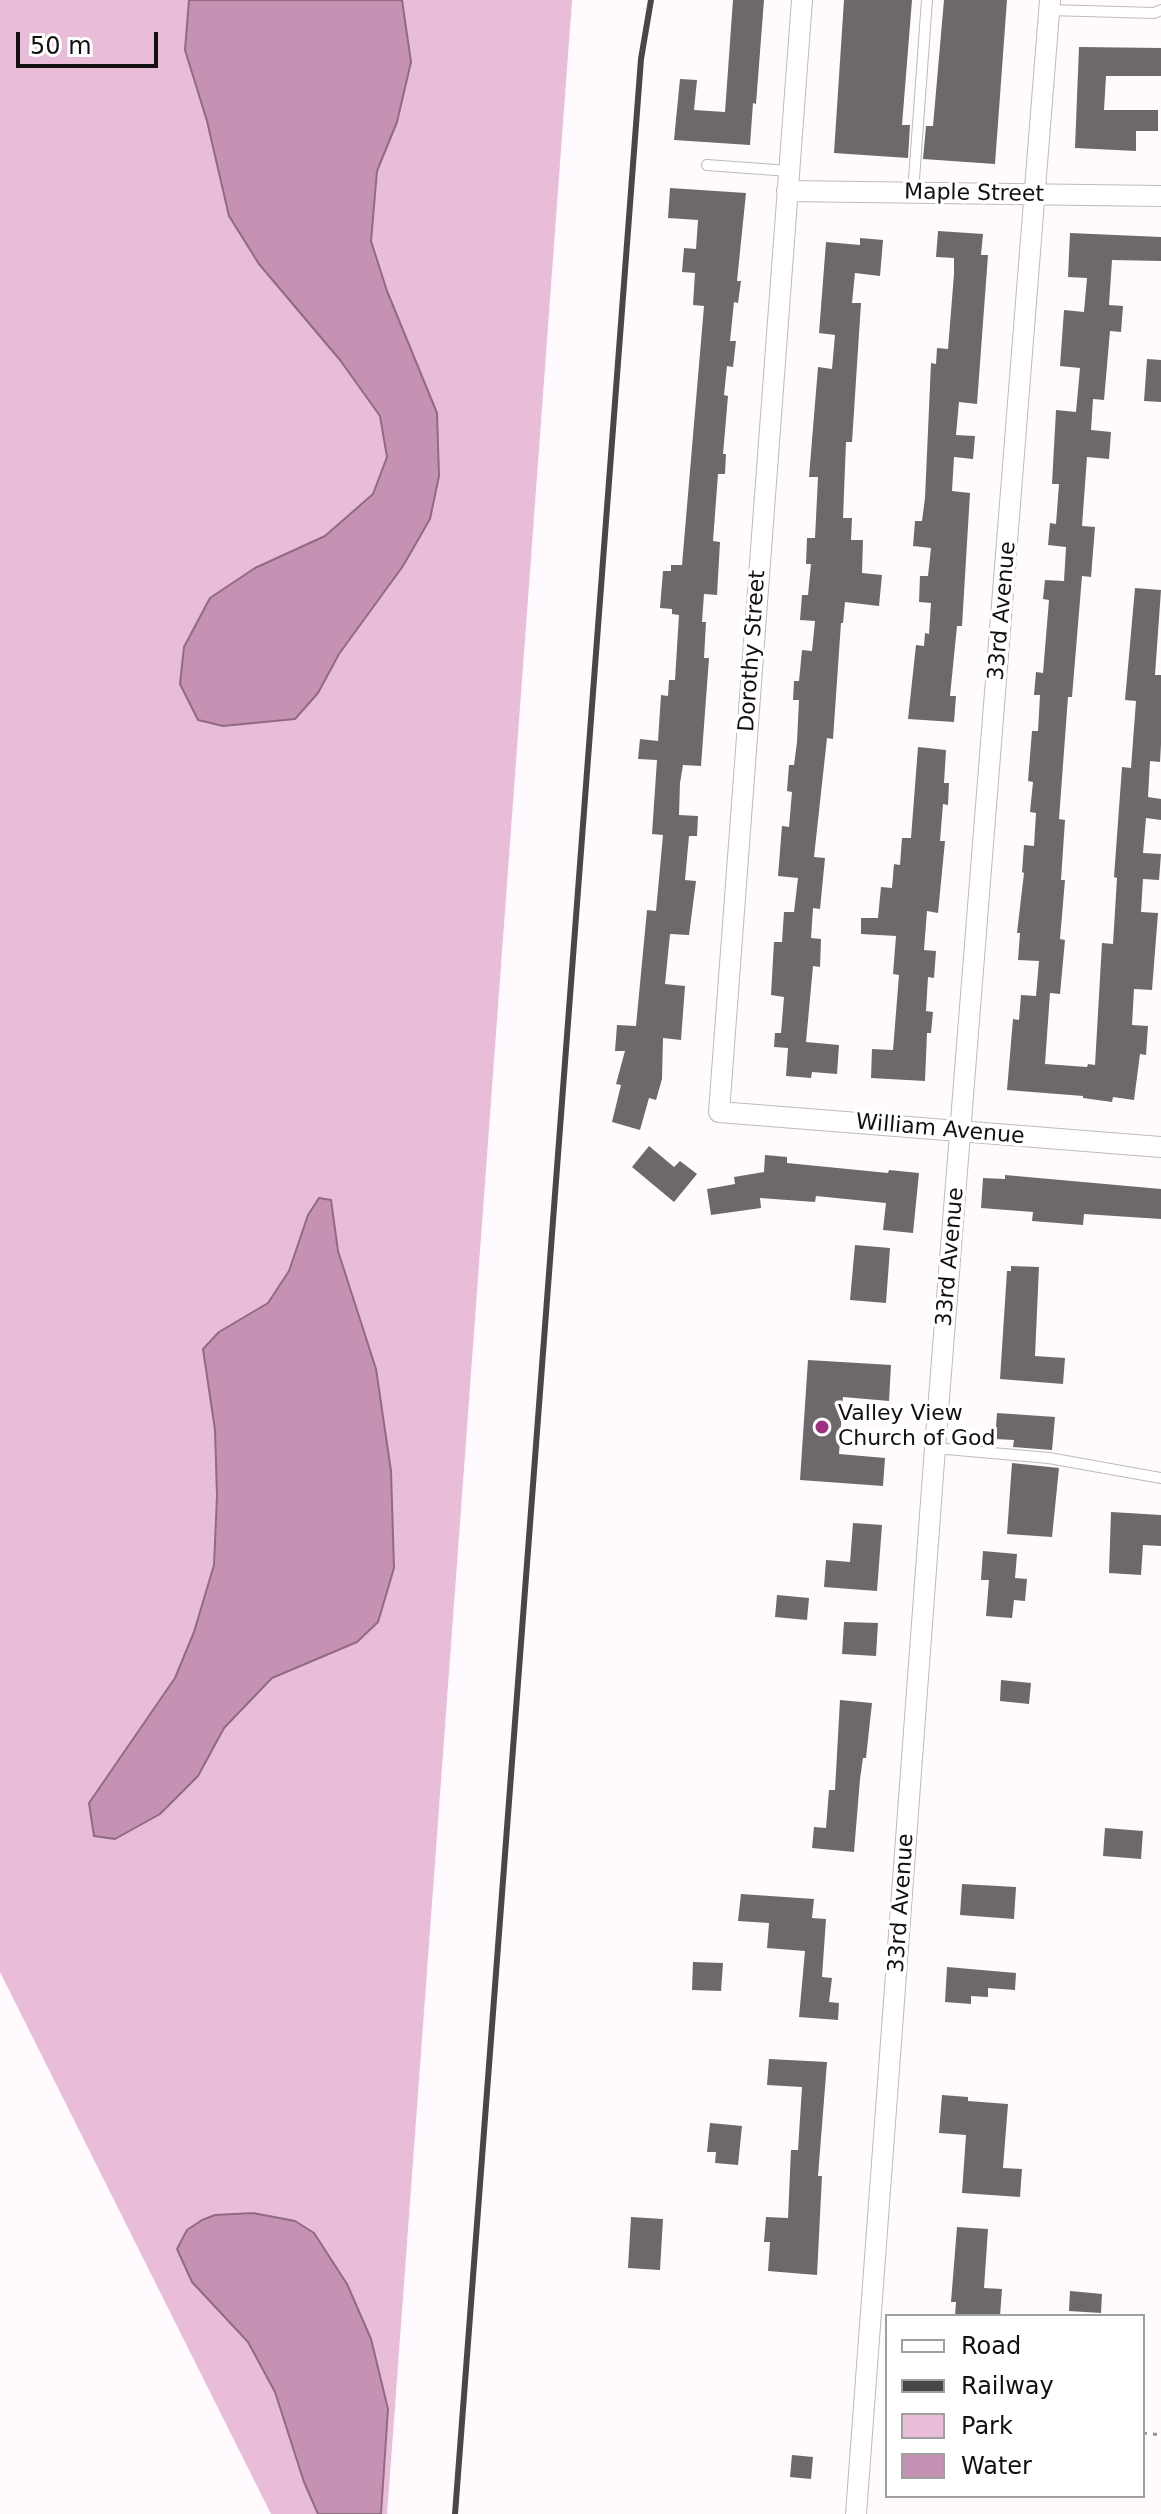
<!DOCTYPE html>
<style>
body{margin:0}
#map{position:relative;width:1161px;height:2514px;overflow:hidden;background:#fefafd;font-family:"DejaVu Sans",sans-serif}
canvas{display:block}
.legend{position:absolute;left:885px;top:2314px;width:260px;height:184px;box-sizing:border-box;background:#fff;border:2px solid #a09fa0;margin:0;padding:10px 14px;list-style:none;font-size:24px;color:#121011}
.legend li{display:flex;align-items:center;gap:16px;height:40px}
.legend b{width:40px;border:2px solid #a09fa0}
.scale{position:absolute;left:16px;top:32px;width:142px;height:36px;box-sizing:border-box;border:4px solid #121011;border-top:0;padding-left:10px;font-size:24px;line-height:28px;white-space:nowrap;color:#121011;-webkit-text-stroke:6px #fff;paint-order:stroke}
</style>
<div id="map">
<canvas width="1161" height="2514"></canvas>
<ul class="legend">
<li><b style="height:10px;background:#fff"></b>Road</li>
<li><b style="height:10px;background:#494648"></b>Railway</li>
<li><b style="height:22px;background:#e9bdd8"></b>Park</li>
<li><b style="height:22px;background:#c692b3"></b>Water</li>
</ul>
<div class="scale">50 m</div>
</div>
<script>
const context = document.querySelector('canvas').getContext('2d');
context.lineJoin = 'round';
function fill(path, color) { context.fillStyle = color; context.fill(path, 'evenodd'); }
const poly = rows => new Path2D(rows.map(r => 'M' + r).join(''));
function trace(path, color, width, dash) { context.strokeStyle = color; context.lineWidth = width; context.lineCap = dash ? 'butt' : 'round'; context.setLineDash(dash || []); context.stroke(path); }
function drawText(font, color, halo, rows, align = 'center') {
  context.font = font + ' "DejaVu Sans",sans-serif'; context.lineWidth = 7; context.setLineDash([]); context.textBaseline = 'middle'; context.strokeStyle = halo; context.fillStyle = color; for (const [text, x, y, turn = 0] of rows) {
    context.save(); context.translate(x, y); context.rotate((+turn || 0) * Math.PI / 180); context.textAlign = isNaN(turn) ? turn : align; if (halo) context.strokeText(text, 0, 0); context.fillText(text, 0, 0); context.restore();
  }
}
const green = poly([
 [0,0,572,0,387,2514,271,2514,0,1972]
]);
const water = poly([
 [189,0,402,0,411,62,397,122,377,171,371,241,387,291,437,413,439,476,430,519,403,566,339,654,318,693,295,719,223,726,198,720,180,684,184,647,210,598,255,568,325,536,373,494,387,457,380,416,340,360,259,264,229,216,207,121,185,50,189,0],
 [319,1198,331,1200,338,1251,376,1369,391,1471,394,1568,378,1622,357,1642,272,1678,224,1728,198,1776,160,1814,115,1839,94,1836,89,1803,175,1678,194,1632,214,1565,217,1496,215,1430,203,1349,219,1332,268,1303,289,1271,308,1215,319,1198],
 [253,2213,295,2221,314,2233,347,2284,371,2339,388,2409,381,2514,318,2514,304,2482,275,2392,248,2342,192,2282,177,2249,187,2230,202,2220,215,2215,253,2213]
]);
const building = poly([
 [733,0,764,0,756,104,753,103,750,145,674,140,680,79,697,80,694,110,725,112],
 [844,0,912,0,902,125,910,125,908,158,834,153],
 [944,0,1007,0,995,164,923,159,926,126,933,126],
 [1079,47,1161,48,1161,76,1106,76,1104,110,1158,110,1158,131,1136,131,1136,151,1075,148],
 [670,188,746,193,737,281,741,281,738,303,734,302,730,341,736,341,733,367,727,366,724,395,728,396,723,454,726,454,725,474,718,474,713,541,720,542,717,595,704,594,702,622,706,622,704,658,709,658,701,766,683,765,680,783,679,815,698,816,697,836,689,836,685,880,696,881,689,935,670,934,665,984,685,986,681,1040,663,1038,662,1079,656,1100,649,1098,640,1130,612,1122,621,1085,616,1084,625,1051,615,1051,617,1025,636,1026,647,910,656,911,663,835,652,834,657,760,638,759,640,739,658,741,661,695,668,696,669,680,675,680,679,615,672,614,672,609,660,608,663,571,671,571,671,565,682,565,704,306,693,305,695,273,682,272,684,248,696,249,698,220,668,218],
 [938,231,983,234,981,255,988,255,977,404,959,402,956,435,975,436,973,459,954,457,952,491,970,493,962,626,957,626,950,696,956,696,954,722,908,719,916,645,924,646,925,633,929,634,931,603,919,602,920,576,928,576,931,548,913,546,915,521,922,521,925,498,931,363,936,364,937,348,948,349,954,274,954,258,936,257],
 [1070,233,1161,237,1161,261,1112,260,1109,305,1123,306,1121,332,1110,331,1104,400,1093,399,1091,430,1111,432,1109,459,1087,457,1082,526,1095,527,1091,577,1082,576,1072,697,1068,697,1059,819,1065,820,1061,880,1065,880,1060,939,1065,940,1060,994,1050,993,1045,1064,1087,1067,1088,1064,1095,1065,1102,943,1113,944,1117,878,1114,877,1122,767,1131,768,1136,701,1125,700,1135,588,1161,590,1155,675,1161,675,1161,744,1160,762,1150,761,1148,797,1161,799,1161,820,1146,818,1143,853,1161,854,1159,880,1143,879,1141,912,1158,913,1152,990,1134,989,1132,1025,1148,1026,1146,1055,1140,1054,1134,1100,1113,1097,1112,1102,1083,1098,1083,1096,1007,1090,1013,1019,1019,1020,1021,995,1036,996,1039,961,1018,960,1020,933,1017,933,1024,873,1022,872,1024,845,1034,846,1036,813,1030,812,1033,782,1028,781,1032,731,1038,731,1040,695,1034,695,1036,672,1043,673,1049,600,1043,599,1045,580,1064,581,1066,547,1048,545,1050,523,1056,524,1059,484,1052,484,1056,410,1076,412,1080,368,1060,366,1064,310,1084,312,1087,278,1068,277],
 [860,238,883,240,880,276,855,273,852,303,861,303,852,442,846,442,843,518,852,518,851,540,863,540,862,573,882,575,879,606,845,602,843,623,841,623,833,739,827,738,814,857,825,858,820,909,813,908,811,938,821,939,820,967,813,966,806,1042,839,1045,837,1074,812,1072,811,1078,786,1076,788,1048,774,1047,775,1033,781,1033,784,997,771,995,774,942,782,942,784,912,794,912,798,878,778,876,782,826,789,827,792,792,787,791,789,765,794,765,797,742,799,700,793,700,794,681,799,681,802,650,812,651,815,621,800,620,802,595,808,595,811,564,806,564,807,538,815,538,818,477,809,477,818,367,832,369,835,335,819,333,826,242,860,245],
 [1147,359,1161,360,1161,402,1144,401],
 [918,747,946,750,944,783,949,783,948,805,943,804,940,841,945,841,938,913,927,911,924,950,936,951,934,978,928,977,926,1011,933,1012,931,1033,927,1033,925,1081,871,1078,872,1049,893,1050,899,975,893,974,896,936,861,934,861,918,878,918,881,887,892,888,894,864,900,865,902,838,911,838],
 [649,1146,674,1167,680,1161,697,1174,674,1202,632,1167],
 [765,1155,787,1157,787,1163,888,1173,889,1170,919,1173,913,1233,883,1230,886,1203,816,1196,815,1202,760,1198,761,1208,711,1215,707,1189,735,1184,734,1177,764,1172],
 [1005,1175,1161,1189,1161,1219,1084,1214,1083,1225,1032,1221,1033,1212,981,1208,983,1178,1005,1179],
 [855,1245,890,1248,886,1303,850,1300],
 [1011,1266,1039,1267,1035,1356,1065,1358,1063,1384,1000,1379,1007,1271,1011,1271],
 [808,1360,891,1365,889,1401,843,1397,839,1454,885,1458,883,1486,800,1480],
 [997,1413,1055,1417,1052,1450,1013,1447,1014,1440,995,1439],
 [1012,1463,1059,1468,1052,1537,1007,1534],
 [1111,1512,1161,1515,1161,1546,1143,1545,1141,1575,1109,1573],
 [853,1523,882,1525,877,1591,824,1587,826,1560,850,1562],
 [983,1551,1017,1554,1015,1578,1027,1579,1025,1601,1014,1600,1012,1618,986,1616,989,1580,981,1580],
 [777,1595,809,1598,807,1620,775,1617],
 [844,1622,878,1623,876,1656,842,1654],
 [1001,1680,1031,1683,1029,1704,1000,1701],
 [840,1700,872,1703,866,1758,863,1758,860,1779,854,1852,812,1848,814,1827,826,1828,829,1790,835,1790],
 [1105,1828,1143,1831,1141,1859,1103,1856],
 [962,1884,1016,1887,1014,1919,960,1915],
 [741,1894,814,1899,812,1918,826,1919,822,1977,832,1978,829,2002,839,2003,838,2020,799,2017,805,1951,767,1948,769,1923,738,1921],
 [693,1962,723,1963,721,1991,692,1990],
 [947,1967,1016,1973,1015,1990,988,1988,988,1997,971,1996,971,2004,945,2002],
 [769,2059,827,2062,818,2176,822,2176,817,2275,768,2271,770,2242,764,2242,766,2217,788,2218,791,2150,798,2150,802,2087,767,2085],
 [942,2095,968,2097,968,2101,1008,2104,1003,2168,1022,2169,1020,2197,962,2193,966,2135,939,2133],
 [710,2123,742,2126,738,2165,715,2163,716,2152,707,2152],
 [631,2217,663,2219,660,2270,628,2268],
 [957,2227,988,2229,984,2288,1002,2289,1000,2316,955,2316,956,2302,951,2302],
 [1070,2291,1102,2294,1101,2313,1069,2311],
 [792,2455,813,2457,811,2479,790,2477]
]);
const path = poly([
 [1143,2433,1161,2435]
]);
const service = poly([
 [1049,10,1154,13,1161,10],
 [707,165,789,171],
 [913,193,927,0],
 [935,1448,1049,1458,1161,1478]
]);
const minor = poly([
 [802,0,719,1112,1161,1147],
 [787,191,1161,196],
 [856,2514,935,1448,1050,0]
]);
const rail = poly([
 [455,2514,641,59,651,0]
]);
const markers = [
 [822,1427,8,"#a42d84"]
];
const streetNames = [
 ["Maple Street",974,194,1],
 ["33rd Avenue",1003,611,-85],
 ["Dorothy Street",753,651,-86],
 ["William Avenue",940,1130,5],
 ["33rd Avenue",951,1257,-85],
 ["33rd Avenue",902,1903,-86]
];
const poiNames = [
 ["Valley View",838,1414],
 ["Church of God",838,1439]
];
fill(green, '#e9bdd8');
fill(water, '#c692b3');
trace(water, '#906b82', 2);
fill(building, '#6e686c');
trace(service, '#c0b9bd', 12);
trace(minor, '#c0b9bd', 22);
trace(path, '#979496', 3, [4, 6]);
trace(service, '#fff', 10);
trace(minor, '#fff', 20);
trace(rail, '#494648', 6);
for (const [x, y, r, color] of markers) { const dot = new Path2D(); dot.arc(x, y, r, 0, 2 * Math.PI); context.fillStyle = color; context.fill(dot); trace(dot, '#fff', 3); }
drawText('22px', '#121011', '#fff', streetNames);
drawText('22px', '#121011', '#fff', poiNames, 'left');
</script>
